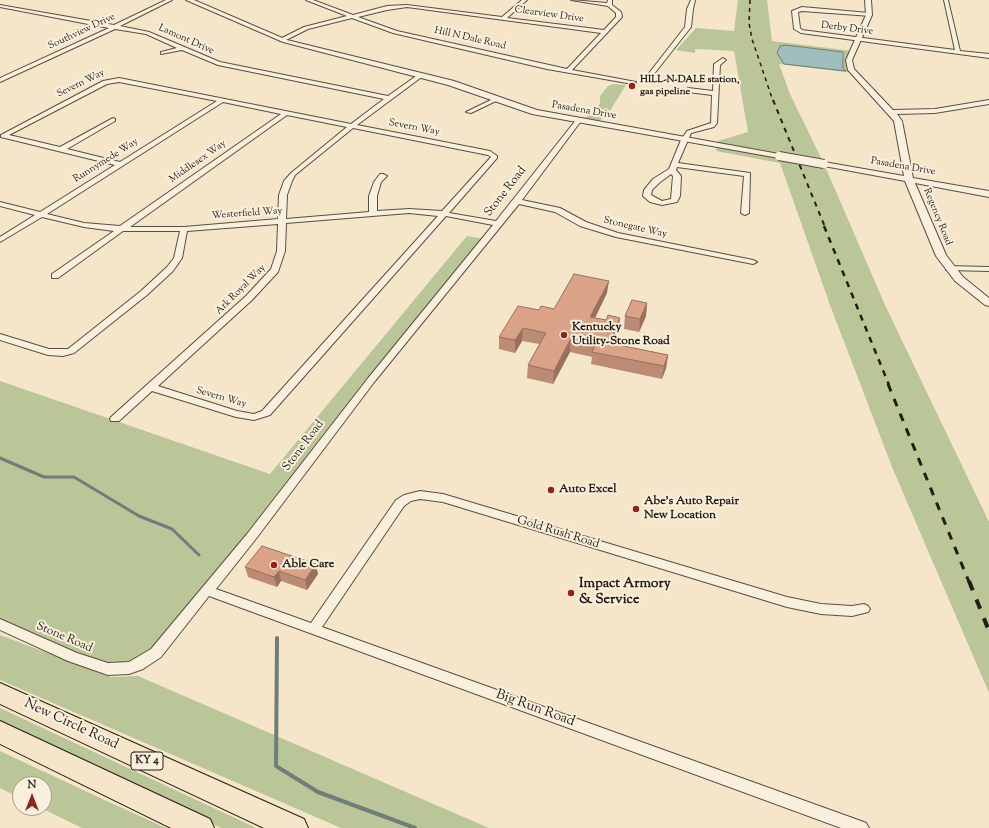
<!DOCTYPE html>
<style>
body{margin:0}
#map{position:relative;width:989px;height:828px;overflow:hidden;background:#f5e6ca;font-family:"Sorts Mill Goudy",serif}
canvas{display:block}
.north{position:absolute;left:12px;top:776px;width:40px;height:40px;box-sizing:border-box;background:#f8efdd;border:1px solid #a49b8c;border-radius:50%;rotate:0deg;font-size:11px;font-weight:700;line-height:16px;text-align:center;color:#251d13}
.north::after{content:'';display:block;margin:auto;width:14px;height:18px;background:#8f2418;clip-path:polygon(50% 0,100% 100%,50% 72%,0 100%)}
</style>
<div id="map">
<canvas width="989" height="828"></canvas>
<div class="north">N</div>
</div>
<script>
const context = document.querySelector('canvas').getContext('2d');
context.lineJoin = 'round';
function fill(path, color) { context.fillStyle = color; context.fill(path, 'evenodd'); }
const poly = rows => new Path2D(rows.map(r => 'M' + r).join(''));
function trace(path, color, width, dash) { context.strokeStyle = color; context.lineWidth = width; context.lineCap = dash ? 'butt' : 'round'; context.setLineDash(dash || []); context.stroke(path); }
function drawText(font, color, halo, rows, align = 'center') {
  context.font = font + ' "Sorts Mill Goudy",serif'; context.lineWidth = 4; context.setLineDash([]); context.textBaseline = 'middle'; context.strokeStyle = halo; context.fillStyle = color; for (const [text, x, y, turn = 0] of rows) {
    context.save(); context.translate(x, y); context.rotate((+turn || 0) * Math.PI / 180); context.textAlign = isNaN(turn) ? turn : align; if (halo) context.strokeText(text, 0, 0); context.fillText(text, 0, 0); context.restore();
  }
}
const green = poly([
 [738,0,767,0,772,41,853,51,850,57,853,73,779,64,790,94,824,164,885,305,989,522,989,693,892,467,830,305,780,163,716,151,718,141,748,132,734,51,695,49,695,53,676,50,696,28,734,31],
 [613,84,626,85,608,114,599,121,585,118,600,104,600,96,608,86],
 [467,236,486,239,156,653,114,670,0,618,0,381,270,474],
 [0,635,111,677,138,676,489,828,341,828,0,680],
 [0,708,250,825,256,828,221,828,0,724],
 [0,751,98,797,166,828,82,828,41,808,44,808,44,784,20,784,20,798,0,788]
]);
const water = poly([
 [785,45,843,52,843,68,846,71,784,64,777,53,780,46,785,45]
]);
const streamFar1 = poly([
 [0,458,44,477,74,477,139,516,172,529,199,555]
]);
const stream = poly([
 [277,638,276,766,318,792,415,828]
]);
const minor = poly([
 [166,0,172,0,120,26,149,32,220,62,388,96,419,74,423,74,423,76,357,125,490,151,497,156,497,158,449,213,496,221,576,120,578,119,581,121,522,200,560,208,586,222,618,233,753,260,757,262,753,264,616,237,580,226,555,212,519,204,375,381,255,540,216,589,311,623,396,500,404,495,420,491,443,494,787,597,821,604,852,606,864,604,868,606,870,609,868,612,852,616,821,614,787,607,443,502,420,499,411,501,404,506,322,627,861,821,866,823,869,828,841,828,209,596,161,657,143,669,129,674,108,675,68,661,0,630,0,619,77,653,108,663,129,662,151,649,247,534,369,377,493,225,446,216,270,415,254,420,236,417,152,391,119,421,111,421,110,419,111,417,246,296,271,269,277,251,278,224,187,231,182,258,173,271,147,295,74,353,63,356,48,355,0,340,0,334,49,349,68,349,141,291,167,267,174,258,180,231,123,231,58,278,52,278,52,274,114,231,84,227,42,217,0,242,0,237,35,215,0,206,0,202,40,212,115,165,1,137,1,135,103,81,119,78,351,124,384,99,218,65,182,50,161,54,161,52,177,48,146,34,115,29,0,82,0,78,109,28,0,7,0,5,114,25,166,0],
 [119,82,217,101,120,162,67,149,115,121,115,119,113,118,60,147,9,135,107,84,119,82],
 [223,102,281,114,120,226,84,223,47,214,223,102],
 [287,115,347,127,291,173,284,181,279,195,278,219,184,227,130,227,287,115],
 [353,128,488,155,491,157,442,211,409,209,377,211,377,196,381,182,387,176,383,174,380,174,374,182,369,196,369,212,286,219,287,195,292,181,295,175,353,128],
 [409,213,438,216,262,411,254,414,237,411,158,386,252,300,278,272,285,251,286,223,409,213],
 [306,0,313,0,353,15,387,6,407,5,502,17,522,0,527,0,507,18,604,30,616,17,616,13,608,6,571,0,607,3,608,0,612,0,612,5,621,12,622,17,572,70,636,82,633,84,547,69,393,33,352,18,308,29,284,41,280,41,280,39,304,27,347,16,306,0],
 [407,7,601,33,567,69,397,31,358,17,387,10,407,7],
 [691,0,695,0,693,9,691,27,650,79,646,79,646,77,685,27,687,9,691,0],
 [944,0,948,0,960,51,989,54,989,58,801,33,794,29,792,11,802,7,869,13,871,16,802,11,798,12,800,28,802,30,955,50,944,0],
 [723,58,726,60,720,65,717,123,714,127,691,133,678,163,750,173,749,213,745,215,741,213,744,176,677,167,676,170,681,176,680,196,677,202,662,205,650,202,643,196,644,190,653,179,669,169,681,140,687,131,711,123,712,95,688,92,685,90,688,88,713,91,714,64,723,58],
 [671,174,673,176,671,199,662,201,651,195,652,190,659,183,671,174],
 [495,98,500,99,471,113,466,112,495,98],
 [946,266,989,267,989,271,949,270,946,270,946,266]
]);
const tertiary = poly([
 [186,0,194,0,287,40,454,81,537,110,779,154,783,156,779,158,532,114,448,85,283,42,186,0],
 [865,0,871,0,872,15,852,60,854,69,893,110,935,109,989,100,989,104,935,113,897,114,902,121,913,178,989,191,989,197,915,183,946,255,963,277,989,298,989,306,985,305,955,281,936,256,905,181,824,166,820,164,824,162,904,176,894,121,848,70,846,60,866,15,865,0]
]);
const motorway = poly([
 [0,683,304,819,308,828,264,828,0,704,0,683],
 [0,721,210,819,214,828,171,828,0,744,0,721]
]);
const railFar4 = poly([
 [750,0,749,23,752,39,773,101]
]);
const railFar3 = poly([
 [773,100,825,227]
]);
const railFar2 = poly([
 [824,226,889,385]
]);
const railFar1 = poly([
 [888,384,969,582]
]);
const rail = poly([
 [969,581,989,631]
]);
const tertiaryBridge = poly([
 [779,156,824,164]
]);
const wall = poly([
 [607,293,595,318,619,330,613,344,668,355,666,368,662,379,591,364,592,357,570,352,553,384,527,378,528,365,539,344,522,341,515,353,499,349,499,337,539,310,554,309],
 [647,303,646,316,639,332,624,329,625,316],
 [245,567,318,574,307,590,281,581,277,587,248,577]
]);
const shadedWall = poly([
 [609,281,607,293,589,330,590,317],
 [647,303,646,316,639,332,640,319],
 [620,318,619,330,607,356,609,343],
 [523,328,522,341,515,353,515,340],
 [570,340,570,352,553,384,554,371],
 [668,355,666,368,662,379,664,366],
 [316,564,318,574,307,590,305,580],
 [279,571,281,581,277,587,274,577]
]);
const building = poly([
 [574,274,609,281,590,317,606,320,608,315,620,318,609,343,668,355,664,366,592,352,595,345,570,340,554,371,528,365,546,333,523,328,515,340,499,337,518,306,539,310,541,306,554,309,574,274],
 [632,300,647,303,640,319,625,316,632,300],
 [262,546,316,564,305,580,279,571,274,577,245,567,262,546]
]);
const markers = [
 [632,86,4,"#8f2418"],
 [564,335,4,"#8f2418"],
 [551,490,4,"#8f2418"],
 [636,509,4,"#8f2418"],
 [274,565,4,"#8f2418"],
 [571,593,4,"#8f2418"]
];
const farStreetnames = [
 ["Clearview Drive",549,15,8],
 ["Derby Drive",847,29,7],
 ["Southview Drive",82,32,-25],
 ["Hill N Dale Road",470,39,13],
 ["Lamont Drive",186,40,24],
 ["Severn Way",81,84,-26],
 ["Pasadena Drive",584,111,10],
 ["Severn Way",414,128,11],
 ["Runnymede Way",106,161,-32],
 ["Middlesex Way",198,162,-35],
 ["Pasadena Drive",903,167,10],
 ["Westerfield Way",247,214,-4],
 ["Regency Road",937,217,68],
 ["Stonegate Way",635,228,13],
 ["Ark Royal Way",241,290,-45],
 ["Severn Way",221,398,16]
];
const farPoinames = [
 ["HILL-N-DALE station,",640,80],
 ["gas pipeline",640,92]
];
const shields = [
 [147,761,32]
];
const shieldNames = [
 ["KY 4",147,761]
];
const streetNames = [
 ["Stone Road",506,192,-52],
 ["Stone Road",304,446,-53],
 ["Gold Rush Road",558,533,17],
 ["Stone Road",64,638,23]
];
const poiNames = [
 ["Kentucky",572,328],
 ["Utility-Stone Road",572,342],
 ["Auto Excel",559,490],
 ["Abe's Auto Repair",644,502],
 ["New Location",644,516],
 ["Able Care",282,565]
];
const nearPoinames = [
 ["Impact Armory",579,585],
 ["& Service",579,601]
];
const nearStreetnames = [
 ["Big Run Road",535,709,20],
 ["New Circle Road",71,725,25]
];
fill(green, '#bac598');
fill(water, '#a0bdc0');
trace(water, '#6f7d7b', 1);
trace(streamFar1, '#6f7d7b', 3);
trace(stream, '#6f7d7b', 4);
trace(minor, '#594f41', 2);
trace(tertiary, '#594f41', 2);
trace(motorway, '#251d13', 2);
fill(minor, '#f8efdd');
fill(tertiary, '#f8efdd');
fill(motorway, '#f5e6ca');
trace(railFar4, '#251d13', 1.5, [4, 4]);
trace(railFar3, '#251d13', 2, [5, 5]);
trace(railFar2, '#251d13', 2.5, [6, 6]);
trace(railFar1, '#251d13', 3, [8, 8]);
trace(rail, '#251d13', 4, [10, 10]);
trace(tertiaryBridge, '#594f41', 10, []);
trace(tertiaryBridge, '#f8efdd', 8);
fill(wall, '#bb8b73');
fill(shadedWall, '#99715e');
fill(building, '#daa286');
trace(building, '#99715e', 1);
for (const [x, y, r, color] of markers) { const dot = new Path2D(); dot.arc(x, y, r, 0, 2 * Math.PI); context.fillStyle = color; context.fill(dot); trace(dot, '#f8efdd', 1.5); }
drawText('10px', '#251d13', '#f8efdd', farStreetnames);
drawText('bold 10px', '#251d13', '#f8efdd', farPoinames, 'left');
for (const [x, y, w] of shields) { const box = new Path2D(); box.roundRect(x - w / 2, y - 9, w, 18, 3); context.fillStyle = '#f8efdd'; context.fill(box); trace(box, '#251d13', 1); }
drawText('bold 11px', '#251d13', null, shieldNames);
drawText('12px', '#251d13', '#f8efdd', streetNames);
drawText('bold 12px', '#251d13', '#f8efdd', poiNames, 'left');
drawText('bold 14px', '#251d13', '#f8efdd', nearPoinames, 'left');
drawText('14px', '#251d13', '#f8efdd', nearStreetnames);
</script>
